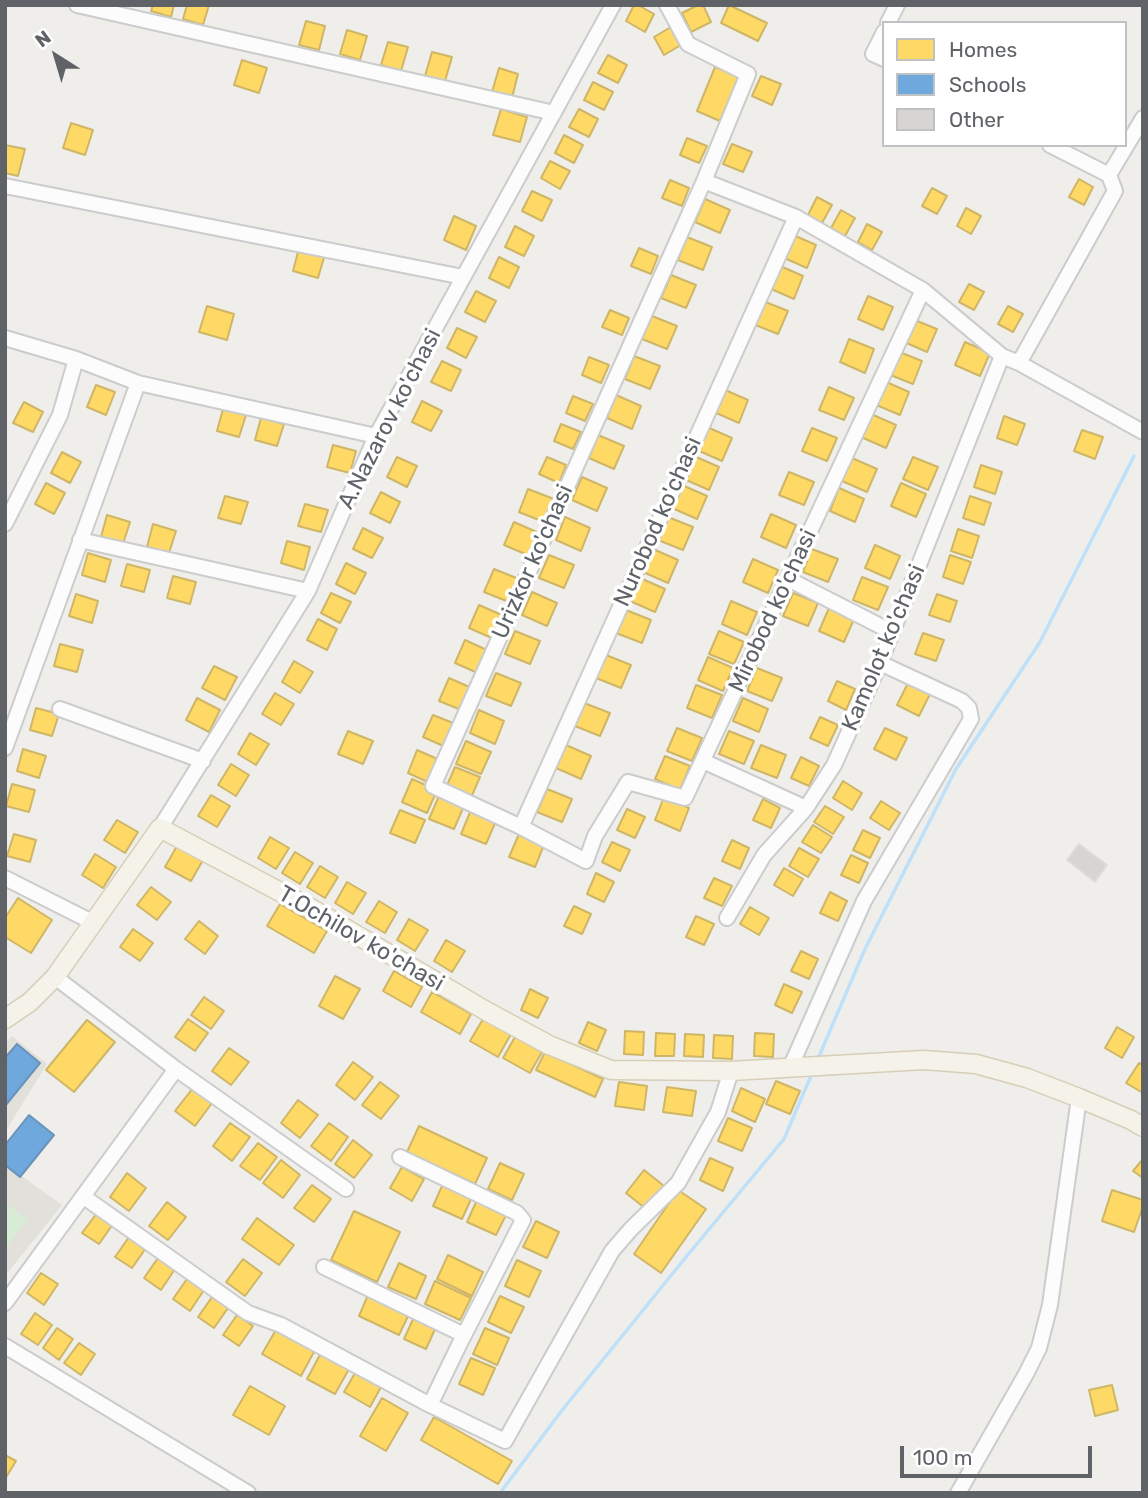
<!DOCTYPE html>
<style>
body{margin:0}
#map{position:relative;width:1148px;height:1498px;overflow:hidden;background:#efeeea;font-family:Rubik,sans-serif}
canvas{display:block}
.frame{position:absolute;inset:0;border:7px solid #5f6368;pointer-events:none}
.legend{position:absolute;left:882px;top:21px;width:245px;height:126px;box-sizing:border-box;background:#fff;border:2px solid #bfc1c3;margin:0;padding:9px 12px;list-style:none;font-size:21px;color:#5f6368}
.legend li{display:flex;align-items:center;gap:14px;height:35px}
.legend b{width:35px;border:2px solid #bfc1c3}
.north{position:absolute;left:21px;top:21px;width:70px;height:70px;-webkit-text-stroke:5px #fff;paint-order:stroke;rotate:323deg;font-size:19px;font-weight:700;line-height:28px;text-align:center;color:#5f6368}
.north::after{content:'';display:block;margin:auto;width:24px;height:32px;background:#5f6368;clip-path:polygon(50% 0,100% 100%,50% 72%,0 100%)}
.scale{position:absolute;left:900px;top:1446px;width:192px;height:32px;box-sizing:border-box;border:4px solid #5f6368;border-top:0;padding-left:9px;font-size:21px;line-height:24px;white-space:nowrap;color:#5f6368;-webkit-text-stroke:5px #fff;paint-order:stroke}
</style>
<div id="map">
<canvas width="1148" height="1498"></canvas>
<div class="frame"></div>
<ul class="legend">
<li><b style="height:19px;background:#ffd966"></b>Homes</li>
<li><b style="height:19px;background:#6fa8dc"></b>Schools</li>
<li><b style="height:19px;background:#d6d5d3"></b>Other</li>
</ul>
<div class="north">N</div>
<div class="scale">100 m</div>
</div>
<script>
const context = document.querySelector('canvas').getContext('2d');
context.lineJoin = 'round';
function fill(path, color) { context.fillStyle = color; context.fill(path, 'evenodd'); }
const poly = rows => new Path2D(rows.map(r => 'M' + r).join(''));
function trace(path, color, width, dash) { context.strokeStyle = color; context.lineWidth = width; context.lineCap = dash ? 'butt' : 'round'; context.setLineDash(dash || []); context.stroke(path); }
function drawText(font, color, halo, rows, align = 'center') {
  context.font = font + ' Rubik,sans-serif'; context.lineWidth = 7; context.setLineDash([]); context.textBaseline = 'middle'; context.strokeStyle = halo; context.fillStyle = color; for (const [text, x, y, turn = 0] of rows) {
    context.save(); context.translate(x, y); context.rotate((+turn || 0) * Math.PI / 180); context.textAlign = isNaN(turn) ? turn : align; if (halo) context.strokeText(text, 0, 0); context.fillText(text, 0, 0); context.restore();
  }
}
const education = poly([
 [12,1036,47,1064,5,1132,5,1043],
 [5,1164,62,1205,5,1276]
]);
const green = poly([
 [7,1204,28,1220,5,1249,5,1206]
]);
const homes = poly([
 [153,5,174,5,171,17,151,11,153,5],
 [187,5,209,5,203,25,183,19,187,5],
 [634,5,638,5,654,14,645,32,626,21,634,5],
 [698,5,703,5,711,22,691,32,682,13,698,5],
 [729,5,767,23,758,41,721,23,729,5],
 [306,21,325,26,319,50,299,45,306,21],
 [671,27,681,45,664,55,654,37,671,27],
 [347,30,367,36,360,60,340,54,347,30],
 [388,42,408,47,401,71,381,65,388,42],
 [432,52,452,57,445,81,425,76,432,52],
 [608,55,627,65,618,83,598,73,608,55],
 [242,60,267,68,259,93,234,85,242,60],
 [715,67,739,76,720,121,697,111,715,67],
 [499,68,518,74,512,98,492,92,499,68],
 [761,76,781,84,772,105,752,96,761,76],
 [593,82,613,92,604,110,584,100,593,82],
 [501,109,527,117,520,142,493,135,501,109],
 [579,109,598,119,589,137,569,127,579,109],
 [71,123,93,130,85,155,63,148,71,123],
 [564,135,583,145,574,163,555,153,564,135],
 [687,138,707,146,699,163,680,155,687,138],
 [732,144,752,152,743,172,723,164,732,144],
 [5,145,25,149,18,176,5,173,5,145],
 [550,161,570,171,560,189,541,178,550,161],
 [1079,179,1093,187,1084,205,1069,197,1079,179],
 [670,180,689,188,682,206,662,198,670,180],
 [932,188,947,196,937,214,922,206,932,188],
 [532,191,552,200,542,221,522,211,532,191],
 [817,197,832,205,822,223,808,215,817,197],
 [705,199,730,210,720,233,695,222,705,199],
 [966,208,981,216,971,234,957,226,966,208],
 [841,210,855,218,845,236,831,228,841,210],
 [454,216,476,226,466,250,444,240,454,216],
 [867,224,882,232,872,250,858,242,867,224],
 [515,226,534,236,524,256,505,247,515,226],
 [791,234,816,245,807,268,782,257,791,234],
 [687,237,712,247,703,270,678,260,687,237],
 [299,248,325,254,318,278,293,271,299,248],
 [639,248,658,256,651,274,631,266,639,248],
 [499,257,519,267,509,288,489,278,499,257],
 [778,265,803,276,794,299,769,288,778,265],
 [671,275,696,285,686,308,661,298,671,275],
 [969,284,984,292,974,310,959,302,969,284],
 [476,291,496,301,485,322,465,312,476,291],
 [868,296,893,307,883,330,858,319,868,296],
 [763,301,788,311,778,334,753,324,763,301],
 [207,306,234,314,227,340,199,332,207,306],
 [1008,306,1023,314,1013,332,998,324,1008,306],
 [610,310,629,318,622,335,602,327,610,310],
 [652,316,677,326,667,349,642,339,652,316],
 [912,319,937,329,927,352,902,341,912,319],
 [457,328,477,337,466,358,447,348,457,328],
 [849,339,874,349,865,373,840,362,849,339],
 [965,342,990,353,980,376,955,365,965,342],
 [897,351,922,361,913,384,888,374,897,351],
 [634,356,660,366,650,389,625,379,634,356],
 [589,357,609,365,601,383,582,375,589,357],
 [442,361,461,370,451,391,431,382,442,361],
 [884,381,909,392,900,415,874,404,884,381],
 [96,385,115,392,106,415,87,407,96,385],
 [829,387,854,398,844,420,819,410,829,387],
 [723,389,748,400,739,423,714,412,723,389],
 [616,395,641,406,632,429,607,418,616,395],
 [573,396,593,404,585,421,566,413,573,396],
 [422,401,442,411,431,431,412,422,422,401],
 [24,402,43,412,33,432,13,423,24,402],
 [223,409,246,415,239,437,217,431,223,409],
 [871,414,896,425,886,448,861,437,871,414],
 [1004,416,1025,424,1017,445,997,438,1004,416],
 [261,418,284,424,277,446,255,440,261,418],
 [561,424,581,432,573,449,554,441,561,424],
 [707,427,732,438,722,461,697,450,707,427],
 [812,428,837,438,827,461,802,451,812,428],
 [1082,430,1103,437,1095,459,1074,451,1082,430],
 [598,435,624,446,614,469,589,458,598,435],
 [333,445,356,451,350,473,327,467,333,445],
 [62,452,81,462,70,483,51,473,62,452],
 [694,456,719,467,709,490,684,479,694,456],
 [397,457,417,466,407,487,387,477,397,457],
 [547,457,566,465,559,483,539,474,547,457],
 [913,457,938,467,928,490,903,479,913,457],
 [852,458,877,469,867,492,842,481,852,458],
 [981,465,1002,472,995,494,974,487,981,465],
 [789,472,814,482,804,505,779,495,789,472],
 [582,477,607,488,597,511,572,500,582,477],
 [46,483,65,493,54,514,35,504,46,483],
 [901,483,926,494,916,517,891,506,901,483],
 [682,485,707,496,697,519,672,508,682,485],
 [839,488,864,499,855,522,830,511,839,488],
 [528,489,554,499,544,522,519,512,528,489],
 [381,492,400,502,390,523,370,513,381,492],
 [225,496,248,502,241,524,218,518,225,496],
 [970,496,991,503,984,525,963,518,970,496],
 [305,504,328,510,321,532,298,526,305,504],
 [771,514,796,525,786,548,761,537,771,514],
 [107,515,130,522,123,544,101,537,107,515],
 [565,517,590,528,581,551,556,540,565,517],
 [668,517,693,527,683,550,658,540,668,517],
 [514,522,539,533,530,556,504,545,514,522],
 [153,524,176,531,169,553,147,547,153,524],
 [363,528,383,538,372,558,353,549,363,528],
 [958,529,979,536,972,558,951,551,958,529],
 [287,541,310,547,304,570,281,563,287,541],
 [875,545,900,556,890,579,865,568,875,545],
 [653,549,678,560,668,583,643,572,653,549],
 [812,549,838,559,828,582,803,572,812,549],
 [88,553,111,560,105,582,82,575,88,553],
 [549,555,574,565,564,588,539,578,549,555],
 [950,555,971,562,963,584,943,577,950,555],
 [753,559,778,570,768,593,743,582,753,559],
 [346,563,366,573,355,594,336,584,346,563],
 [127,564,150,570,144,592,121,586,127,564],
 [494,569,519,579,509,602,484,592,494,569],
 [173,576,196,582,190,604,167,598,173,576],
 [862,577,888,587,878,610,853,600,862,577],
 [640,578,665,589,655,612,630,601,640,578],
 [532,592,557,603,547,626,522,615,532,592],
 [331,593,351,602,340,623,321,613,331,593],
 [793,593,818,603,808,626,783,616,793,593],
 [76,594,98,601,92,623,69,616,76,594],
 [937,594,957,601,950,622,929,615,937,594],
 [731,601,757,612,747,635,722,624,731,601],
 [479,605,504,616,494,639,469,628,479,605],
 [829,608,854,619,844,642,819,631,829,608],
 [626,610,651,620,642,643,616,633,626,610],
 [318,619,337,629,327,650,307,640,318,619],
 [515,631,540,641,530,664,505,654,515,631],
 [719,631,744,642,734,664,709,654,719,631],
 [923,633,944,640,936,661,915,654,923,633],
 [465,640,489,651,480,674,455,663,465,640],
 [60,644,83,650,77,672,54,666,60,644],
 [606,655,631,665,621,688,596,678,606,655],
 [708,657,733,668,723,691,698,680,708,657],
 [294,661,313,672,300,693,282,682,294,661],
 [214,666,237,677,225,700,202,688,214,666],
 [757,668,782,678,772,701,747,691,757,668],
 [496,673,521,683,511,706,486,696,496,673],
 [449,678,474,689,464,711,439,701,449,678],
 [837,681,855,689,846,710,828,701,837,681],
 [908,683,930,694,919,716,897,705,908,683],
 [696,685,722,695,712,718,687,708,696,685],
 [275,693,294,704,281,725,262,714,275,693],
 [197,698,220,710,209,732,186,720,197,698],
 [743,698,768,709,759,732,733,721,743,698],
 [584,703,610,713,600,736,575,726,584,703],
 [36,708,59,714,52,736,30,730,36,708],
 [479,710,504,721,495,744,470,733,479,710],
 [433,715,458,725,448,748,423,737,433,715],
 [820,717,838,725,828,746,810,738,820,717],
 [677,728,702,738,692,761,667,751,677,728],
 [885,728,907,738,896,760,874,749,885,728],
 [348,731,373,741,363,764,338,754,348,731],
 [729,731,754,741,744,764,719,754,729,731],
 [250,733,269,744,256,765,238,754,250,733],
 [466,741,491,752,481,774,456,764,466,741],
 [566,745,591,756,581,779,556,768,566,745],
 [761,745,786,755,777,778,751,768,761,745],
 [23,749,46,756,39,778,17,771,23,749],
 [417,750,442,761,432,784,408,773,417,750],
 [665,756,690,766,680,790,655,779,665,756],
 [801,757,819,766,809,786,791,778,801,757],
 [231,764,249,775,236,796,218,785,231,764],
 [455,767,480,777,470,800,445,790,455,767],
 [412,779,437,790,427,813,402,802,412,779],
 [843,781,862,793,852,810,833,798,843,781],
 [12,784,35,790,29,812,6,806,12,784],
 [547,789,572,799,562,822,537,812,547,789],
 [211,795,230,806,217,827,198,816,211,795],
 [439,796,464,806,454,829,429,819,439,796],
 [664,797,689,808,680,831,655,820,664,797],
 [763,799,780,808,771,828,753,820,763,799],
 [881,801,900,813,889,830,870,818,881,801],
 [825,806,844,817,833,834,814,822,825,806],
 [627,809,645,817,635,838,617,830,627,809],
 [400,810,425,820,415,843,390,833,400,810],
 [471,810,496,821,486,844,461,834,471,810],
 [117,820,138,832,125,853,104,840,117,820],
 [813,825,832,837,821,853,802,842,813,825],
 [863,830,880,838,870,858,853,850,863,830],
 [14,834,36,840,30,862,7,856,14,834],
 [519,834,544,845,535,867,509,857,519,834],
 [270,837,289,848,276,869,258,858,270,837],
 [732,840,749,848,740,869,722,861,732,840],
 [612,842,630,850,620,871,602,862,612,842],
 [177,846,203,860,191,881,165,867,177,846],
 [799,848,819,859,808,877,789,866,799,848],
 [295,852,313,863,300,884,282,873,295,852],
 [95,854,116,867,103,888,82,875,95,854],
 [851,855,868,863,859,883,841,875,851,855],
 [320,866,338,877,325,898,307,887,320,866],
 [784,868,803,879,793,896,774,885,784,868],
 [596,873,614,882,604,902,587,894,596,873],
 [714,878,732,886,722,906,704,898,714,878],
 [347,882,366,893,353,914,335,903,347,882],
 [151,887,171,902,157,920,137,905,151,887],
 [830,892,847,901,838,921,820,913,830,892],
 [18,898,52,920,31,953,5,937,5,918,18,898],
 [379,901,397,912,385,933,366,922,379,901],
 [280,904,327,931,314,953,267,926,280,904],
 [574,906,591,914,582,934,564,926,574,906],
 [750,907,769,918,759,935,740,924,750,907],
 [696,916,714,924,704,945,686,937,696,916],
 [409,919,428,930,415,951,397,940,409,919],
 [199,921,218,936,205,954,185,939,199,921],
 [133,929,153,943,140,961,120,947,133,929],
 [446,940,465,951,452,972,434,961,446,940],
 [801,951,818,959,809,979,791,971,801,951],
 [394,971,422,987,411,1007,383,991,394,971],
 [335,976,360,989,343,1019,319,1006,335,976],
 [784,984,802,992,792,1013,775,1005,784,984],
 [530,989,548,998,538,1018,521,1010,530,989],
 [432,992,471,1014,460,1034,421,1012,432,992],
 [204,997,224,1011,211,1029,191,1015,204,997],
 [188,1019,208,1033,195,1051,175,1037,188,1019],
 [483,1019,511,1034,498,1057,470,1041,483,1019],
 [87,1020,115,1042,74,1092,46,1070,87,1020],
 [588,1022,606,1030,597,1051,579,1043,588,1022],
 [1117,1027,1134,1037,1122,1058,1105,1048,1117,1027],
 [625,1031,644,1032,643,1055,624,1054,625,1031],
 [656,1033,675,1034,674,1056,655,1056,656,1033],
 [755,1033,774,1034,773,1057,754,1056,755,1033],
 [685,1034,704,1035,703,1057,684,1056,685,1034],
 [714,1035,733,1036,732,1059,713,1058,714,1035],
 [515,1037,542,1052,530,1073,503,1058,515,1037],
 [229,1048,249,1062,231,1085,212,1071,229,1048],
 [545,1052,603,1079,595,1097,536,1070,545,1052],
 [353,1062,373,1077,355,1100,336,1085,353,1062],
 [1139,1063,1143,1065,1143,1093,1126,1083,1139,1063],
 [776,1081,800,1091,790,1114,766,1104,776,1081],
 [380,1082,399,1096,381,1119,362,1105,380,1082],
 [619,1082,647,1086,644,1110,615,1106,619,1082],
 [667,1087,696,1091,692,1116,663,1112,667,1087],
 [193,1088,212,1103,195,1126,175,1111,193,1088],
 [741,1088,765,1099,755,1122,732,1111,741,1088],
 [298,1100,318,1115,300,1138,281,1123,298,1100],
 [728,1118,752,1128,742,1151,718,1141,728,1118],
 [230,1123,250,1137,232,1161,213,1146,230,1123],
 [329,1123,348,1137,331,1161,311,1146,329,1123],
 [419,1126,487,1158,475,1184,407,1152,419,1126],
 [353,1140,372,1155,354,1178,335,1164,353,1140],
 [258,1143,277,1157,260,1180,240,1166,258,1143],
 [710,1158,733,1168,723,1191,700,1180,710,1158],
 [1143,1159,1143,1178,1133,1171,1143,1159],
 [281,1160,300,1175,283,1198,263,1183,281,1160],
 [500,1163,524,1174,512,1200,488,1189,500,1163],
 [402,1167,424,1179,412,1201,390,1188,402,1167],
 [644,1170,664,1186,646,1209,626,1193,644,1170],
 [127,1173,146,1188,129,1211,110,1197,127,1173],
 [443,1184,472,1197,462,1219,433,1206,443,1184],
 [312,1185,331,1199,314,1222,294,1208,312,1185],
 [678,1190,706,1209,661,1273,634,1254,678,1190],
 [1112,1190,1143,1200,1143,1206,1134,1232,1102,1221,1112,1190],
 [477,1200,507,1213,496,1235,467,1222,477,1200],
 [167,1202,186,1217,168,1240,149,1226,167,1202],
 [354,1211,400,1232,377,1282,331,1260,354,1211],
 [97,1213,113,1224,99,1244,82,1233,97,1213],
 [257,1218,294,1245,279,1265,242,1239,257,1218],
 [536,1221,559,1232,547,1258,523,1247,536,1221],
 [129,1237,146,1248,132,1268,115,1257,129,1237],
 [448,1255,483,1272,472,1296,437,1279,448,1255],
 [158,1258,175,1269,161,1290,144,1278,158,1258],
 [243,1259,262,1273,245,1296,226,1282,243,1259],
 [517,1260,541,1271,529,1297,505,1286,517,1260],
 [399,1263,426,1276,416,1299,388,1287,399,1263],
 [41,1273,58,1284,44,1305,27,1293,41,1273],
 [187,1279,204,1290,190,1311,173,1299,187,1279],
 [435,1281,471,1298,460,1320,425,1304,435,1281],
 [368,1295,409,1314,399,1335,359,1316,368,1295],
 [500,1296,524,1307,511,1333,488,1322,500,1296],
 [212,1297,228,1308,214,1328,198,1317,212,1297],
 [35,1313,52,1325,38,1345,21,1334,35,1313],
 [237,1315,253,1326,239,1346,223,1335,237,1315],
 [414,1317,436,1327,426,1349,404,1339,414,1317],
 [57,1328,73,1339,59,1360,43,1348,57,1328],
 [277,1328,315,1350,301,1376,262,1354,277,1328],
 [485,1328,509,1338,497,1365,473,1354,485,1328],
 [79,1343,95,1354,81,1375,64,1363,79,1343],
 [321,1353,349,1369,335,1394,307,1379,321,1353],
 [471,1358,495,1368,483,1395,459,1384,471,1358],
 [355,1373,381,1387,370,1407,344,1392,355,1373],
 [1112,1385,1118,1410,1095,1416,1089,1390,1112,1385],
 [250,1386,285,1406,269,1435,233,1415,250,1386],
 [382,1398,408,1413,386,1451,360,1436,382,1398],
 [434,1417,512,1461,498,1484,421,1440,434,1417],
 [5,1455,16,1461,5,1479,5,1455]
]);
const schools = poly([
 [17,1044,40,1063,5,1106,5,1058,17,1044],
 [29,1115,54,1135,20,1177,5,1165,5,1145,29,1115]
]);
const stream = poly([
 [817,1061,865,949,956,769,1040,642,1134,456],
 [500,1493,563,1409,686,1257,784,1139,813,1071]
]);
const building = poly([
 [1079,844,1107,865,1095,882,1067,860,1079,844]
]);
const minor = poly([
 [77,5,554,113],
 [667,5,688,44,748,74,704,181,433,786,521,827,586,861,595,836,628,782,685,798,923,290],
 [888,23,897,5],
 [884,32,873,54,884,59],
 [1050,145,1109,175],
 [704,181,796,217,923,290,1002,356,1019,363,1143,432],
 [5,186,463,277],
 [5,338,76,359],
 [1019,363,1115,191,1109,175,1143,118],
 [5,524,60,415,76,359,138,383,376,436],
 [80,540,308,591],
 [788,579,892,632],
 [60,709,203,761],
 [5,748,138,383],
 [703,761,806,808],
 [521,827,796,217],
 [160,828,308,591,376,436,613,5],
 [5,878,94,923],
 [727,918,764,855,806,808,834,765,880,663,1002,356],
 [55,977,176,1069,346,1189],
 [790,1068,864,901,971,719,969,708,962,701,880,663],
 [400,1157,517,1213,523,1220,459,1345,430,1405],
 [84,1197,248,1313,281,1325,430,1405,505,1441,612,1251,631,1229,678,1183,718,1112,731,1071],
 [324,1267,464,1335],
 [5,1303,176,1069],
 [5,1346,248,1493],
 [958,1493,1026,1374,1039,1348,1050,1305,1079,1098]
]);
const major = poly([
 [5,1019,30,1002,55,977,160,828,316,911,488,1012,549,1045,611,1070,731,1071,924,1060,976,1064,1027,1078,1079,1098,1131,1120,1143,1127]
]);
const streetNames = [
 ["A.Nazarov ko'chasi",390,419,-63],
 ["Nurobod ko'chasi",658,522,-66],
 ["Urizkor ko'chasi",533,562,-66],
 ["Mirobod ko'chasi",773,611,-65],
 ["Kamolot ko'chasi",884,648,-67],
 ["T.Ochilov ko'chasi",361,939,30]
];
fill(education, '#e2e0da');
fill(green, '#d8ebd6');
fill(homes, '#ffd966');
trace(homes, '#cfb667', 2);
fill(schools, '#6fa8dc');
trace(schools, '#6a93b9', 2);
trace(stream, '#bfe0f9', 3.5);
fill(building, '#d6d5d3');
trace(building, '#deddd9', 2);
trace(minor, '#cbcccc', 18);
trace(major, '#d7ceb8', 21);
trace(minor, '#fdfcfc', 14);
trace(major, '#f4f2e9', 18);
drawText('23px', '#5f6368', '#fff', streetNames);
</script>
